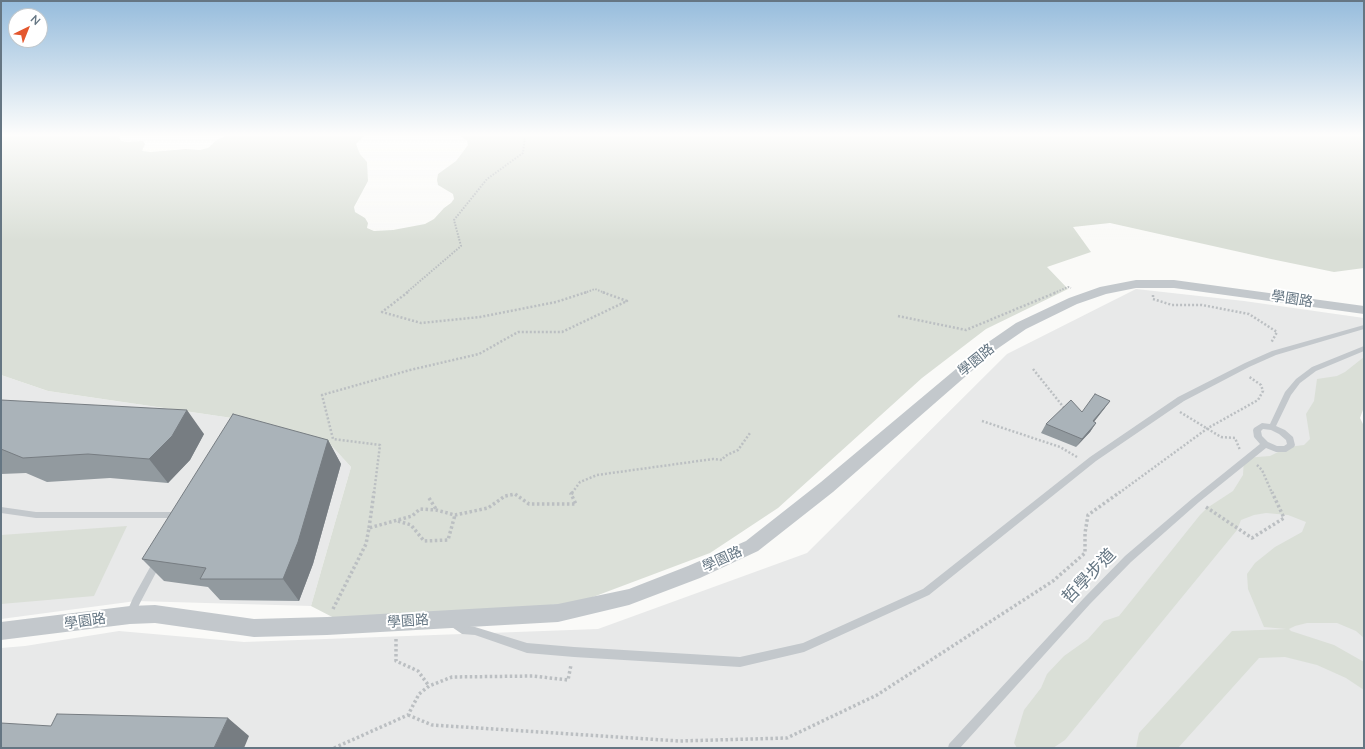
<!DOCTYPE html>
<meta charset="utf-8">
<style>
body{margin:0}
#map{position:relative;width:1365px;height:749px;overflow:hidden;background:#fafaf8;font-family:Lato,sans-serif}
canvas{display:block}
.frame{position:absolute;inset:0;border:2px solid #657683;pointer-events:none}
.north{position:absolute;left:8px;top:8px;width:40px;height:40px;box-sizing:border-box;background:#fff;border:1px solid #c1c8cd;border-radius:50%;rotate:43deg;font-size:11px;font-weight:700;line-height:16px;text-align:center;color:#657683}
.north::after{content:'';display:block;margin:auto;width:14px;height:18px;background:#e4572e;clip-path:polygon(50% 0,100% 100%,50% 72%,0 100%)}
</style>
<div id="map">
<canvas width="1365" height="749"></canvas>
<div class="frame"></div>
<div class="north">N</div>
</div>
<script>
const context = document.querySelector('canvas').getContext('2d');
context.lineJoin = 'round';
function fill(path, color) { context.fillStyle = color; context.fill(path, 'evenodd'); }
const poly = rows => new Path2D(rows.map(r => 'M' + r).join(''));
function trace(path, color, width, dash) { context.strokeStyle = color; context.lineWidth = width; context.lineCap = dash ? 'butt' : 'round'; context.setLineDash(dash || []); context.stroke(path); }
function drawText(font, color, halo, rows, align = 'center') {
  context.font = font + ' Lato,"Noto Sans TC",sans-serif'; context.lineWidth = 4; context.setLineDash([]); context.textBaseline = 'middle'; context.strokeStyle = halo; context.fillStyle = color; for (const [text, x, y, turn = 0] of rows) {
    context.save(); context.translate(x, y); context.rotate((+turn || 0) * Math.PI / 180); context.textAlign = isNaN(turn) ? turn : align; if (halo) context.strokeText(text, 0, 0); context.fillText(text, 0, 0); context.restore();
  }
}
const built = poly([
 [1136,289,1244,301,1364,318,1364,389,1348,424,1364,446,1364,748,1,748,1,648,25,646,119,631,244,642,598,629,807,553,1007,354],
 [1,375,48,391,232,418,329,443,351,467,311,606,136,601,1,619]
]);
const green = poly([
 [1,136,119,136,120,140,125,142,143,141,145,144,142,151,150,152,186,149,200,150,208,148,217,140,225,136,364,136,356,144,360,154,367,162,368,181,354,207,355,212,365,218,368,223,367,228,374,231,393,230,425,224,434,219,444,208,451,203,454,199,453,194,438,185,437,180,438,174,456,161,468,145,467,141,461,136,1364,136,1364,268,1334,272,1271,259,1110,223,1073,227,1091,252,1047,267,1068,289,986,329,922,378,778,508,710,553,577,603,340,621,311,606,351,467,329,443,232,418,48,391,1,375],
 [1364,357,1364,407,1360,418,1364,426,1364,638,1356,631,1337,623,1307,623,1295,626,1289,629,1291,631,1334,645,1364,662,1364,690,1346,678,1317,665,1285,657,1259,658,1178,748,1136,748,1139,733,1232,631,1287,629,1264,627,1248,589,1247,574,1255,563,1275,547,1302,532,1306,522,1288,515,1266,513,1254,515,1241,520,1237,530,1065,740,1053,748,1017,748,1014,743,1024,710,1041,688,1047,674,1064,656,1088,639,1104,621,1119,616,1200,515,1207,508,1233,491,1243,475,1244,458,1270,456,1288,447,1304,445,1310,439,1306,414,1314,401,1317,379,1337,376,1345,372],
 [127,526,94,596,1,604,1,535]
]);
const pathFar2 = poly([
 [406,293,461,246,454,220,487,179,523,153,525,136],
 [584,293,595,289,605,293],
 [1054,293,1068,287,1071,288]
]);
const pathFar1 = poly([
 [408,292,382,312,421,323,480,317,556,302,587,292],
 [1153,295,1153,299,1172,305,1202,305,1249,314,1277,332,1271,343],
 [898,316,966,330,1057,292],
 [1033,369,1065,409],
 [1180,412,1221,437,1235,438,1240,450],
 [982,421,1060,447,1077,457],
 [1257,465,1262,470,1272,493],
 [374,493,380,445,333,439,322,395,410,370,479,354,518,332,562,332,627,301,602,292],
 [572,493,580,482,597,475,713,459,722,460,725,456,738,450,750,433],
 [1119,493,1208,428,1258,400,1263,391,1261,385,1248,376]
]);
const path = poly([
 [429,498,436,509],
 [1206,507,1252,538,1284,518,1272,492],
 [398,521,411,525,424,541,448,540,455,515],
 [369,528,374,492],
 [333,609,366,544,369,528,412,516,420,509,436,510,455,515,488,508,505,496,515,494,529,504,576,504,571,494,573,492],
 [396,639,396,661,418,671,429,686],
 [408,715,432,725,679,741,787,738,877,695,1053,581,1085,553,1085,533,1088,515,1120,492],
 [334,748,408,715,419,694,429,686,452,677,533,676,568,680,571,665]
]);
const service = poly([
 [1364,325,1364,329,1276,355,1249,367,1184,401,1096,461,929,595,804,652,740,667,574,657,527,653,475,635,462,634,449,625,447,622,449,619,452,618,464,626,475,627,527,643,574,647,740,657,803,643,923,589,1090,457,1178,397,1245,363,1272,351,1364,325],
 [1364,346,1364,351,1316,371,1300,383,1291,395,1276,426,1285,430,1293,437,1295,445,1294,447,1286,452,1276,452,1266,448,1199,502,1131,562,1090,604,960,748,948,748,949,744,1084,598,1125,556,1193,498,1260,444,1254,437,1253,430,1254,428,1262,423,1270,424,1285,392,1296,379,1312,367,1364,346],
 [1263,429,1271,430,1279,434,1286,440,1287,444,1284,446,1277,446,1268,442,1262,436,1261,431,1263,429],
 [1,507,36,512,178,512,181,513,182,515,181,517,178,518,36,518,1,513,1,507],
 [157,559,160,560,161,563,140,603,134,617,131,618,128,617,126,614,133,598,154,560,157,559]
]);
const minor = poly([
 [1136,280,1174,280,1364,306,1364,314,1174,288,1136,288,1106,294,1077,304,1026,329,997,349,833,492,758,551,700,578,629,605,558,622,327,635,254,637,155,623,130,624,1,640,1,622,130,606,155,605,254,619,327,617,558,604,629,589,688,566,746,541,821,482,987,343,1016,323,1069,298,1100,287,1136,280]
]);
const wall = poly([
 [1,400,204,434,190,460,168,483,110,478,47,482,26,473,1,474],
 [1110,401,1104,409,1094,422,1096,423,1090,432,1076,447,1041,433,1046,424,1082,412],
 [328,440,341,464,313,564,299,601,220,600,208,587,164,581,142,559]
]);
const shadedWall = poly([
 [1110,401,1104,409,1088,429,1093,421],
 [187,410,204,434,190,460,168,483,149,459],
 [1096,423,1090,432,1076,447,1082,439],
 [328,440,341,464,313,564,299,601,283,579],
 [228,718,249,736,244,748,214,748]
]);
const building = poly([
 [1095,394,1110,401,1093,421,1096,423,1082,439,1046,424,1071,400,1082,412,1095,394],
 [1,400,187,410,172,436,149,459,88,454,23,458,1,449,1,400],
 [233,414,328,440,298,542,283,579,200,579,206,568,142,559,233,414],
 [57,714,228,718,214,748,1,748,1,723,51,726,57,714]
]);
const streetNames = [
 ["學園路",1292,299,9],
 ["學園路",976,360,-39],
 ["學園路",722,559,-24],
 ["學園路",85,621,-8],
 ["學園路",408,621,-4]
];
const nearStreetnames = [
 ["哲學步道",1089,576,-46]
];
fill(built, '#e8e9e9');
fill(green, '#dadfd7');
trace(pathFar2, '#bbbfc2', 2, [1.5, 1.5]);
trace(pathFar1, '#bbbfc2', 2.5, [2, 2]);
trace(path, '#bbbfc2', 3.5, [2.5, 2.5]);
fill(service, '#c3c8cc');
fill(minor, '#c3c8cc');
fill(wall, '#929a9f');
fill(shadedWall, '#777d82');
fill(building, '#aab3b9');
trace(building, '#777d82', 1);
const sky = context.createLinearGradient(0, 0, 0, 241);
sky.addColorStop(0, '#96bcdc');
sky.addColorStop(0.56, '#fdfdfc');
sky.addColorStop(1, '#fdfdfc00');
context.fillStyle = sky;
context.fillRect(0, 0, 1365, 241);
drawText('14px', '#657683', '#fff', streetNames);
drawText('17px', '#657683', '#fff', nearStreetnames);
</script>
